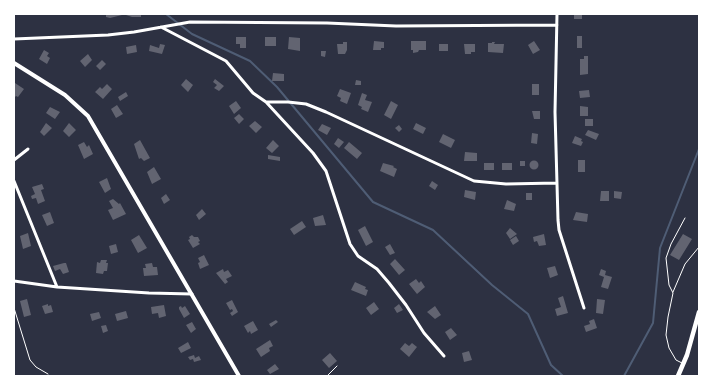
<!DOCTYPE html>
<style>
body{margin:0}
#map{position:relative;width:713px;height:390px;overflow:hidden;background:#2d3142;font-family:Overpass,sans-serif}
canvas{display:block}
.frame{position:absolute;inset:0;border:15px solid #fff;pointer-events:none}
</style>
<div id="map">
<canvas width="713" height="390"></canvas>
<div class="frame"></div>
</div>
<script>
const context = document.querySelector('canvas').getContext('2d');
context.lineJoin = 'round';
const poly = rows => new Path2D(rows.map(r => 'M' + r).join(''));
function trace(path, color, width, dash) { context.strokeStyle = color; context.lineWidth = width; context.lineCap = dash ? 'butt' : 'round'; context.setLineDash(dash || []); context.stroke(path); }
function fill(path, color) { context.fillStyle = color; context.fill(path, 'evenodd'); }
const stream = poly([
 [166,14,192,34,250,61,277,87,373,202,433,230,492,285,528,314,551,365,563,376],
 [624,376,653,323,660,248,699,149]
]);
const building = poly([
 [106,14,122,14,122,15,110,18,106,17],
 [126,14,141,14,141,17,132,17,126,15],
 [574,14,582,14,582,19,574,19],
 [577,36,582,36,582,48,577,48],
 [236,37,246,37,246,48,240,48,240,44,236,44],
 [265,37,276,37,276,46,265,46],
 [289,37,300,38,300,51,288,49],
 [374,41,384,42,384,48,381,48,381,50,373,50],
 [411,41,426,41,426,50,419,50,418,52,413,53,413,50,411,50],
 [534,41,540,50,533,54,528,45],
 [343,42,347,42,347,50,345,54,338,54,337,44,343,44],
 [492,42,495,42,494,44,504,44,503,53,488,52,488,43,492,43],
 [160,44,165,45,162,54,149,51,150,45,159,48],
 [439,44,448,44,448,51,439,51],
 [464,44,475,44,475,52,471,52,471,54,465,54],
 [136,45,137,52,127,54,126,47],
 [44,50,49,53,47,56,50,58,47,64,39,59],
 [321,51,326,51,325,57,321,56],
 [88,54,92,60,85,67,80,61],
 [584,56,588,56,588,74,580,75,580,59,584,59],
 [102,60,106,64,100,70,96,66],
 [273,73,284,74,284,81,272,81],
 [186,79,193,85,188,92,181,85],
 [215,79,224,86,219,91,214,88,217,85,213,82],
 [356,80,361,81,361,85,355,85],
 [15,83,24,89,18,97,16,96,15,97,14,97],
 [107,84,112,89,103,99,95,92,100,87,102,89],
 [532,84,539,84,539,95,532,95],
 [340,89,351,93,347,104,340,101,341,98,337,96],
 [589,90,590,97,580,98,579,91],
 [126,92,128,96,120,101,118,97],
 [362,93,367,95,365,100,372,102,368,112,361,109,362,107,358,105],
 [236,101,241,108,234,114,229,106],
 [391,101,398,105,391,119,384,115],
 [117,105,123,114,116,118,111,109],
 [580,106,588,107,588,116,580,116],
 [50,107,60,112,55,119,46,113],
 [532,111,540,111,540,119,534,119],
 [239,114,244,119,239,124,234,118],
 [585,119,593,119,593,126,585,126],
 [255,121,262,127,256,133,249,126],
 [46,123,52,128,44,136,40,132],
 [69,123,76,130,69,137,63,131],
 [416,123,426,128,423,134,413,129],
 [322,124,331,128,327,135,318,130],
 [399,125,402,129,399,132,395,128],
 [588,130,599,134,596,140,585,135],
 [532,133,538,134,537,144,531,143],
 [443,134,455,140,451,148,439,142],
 [575,136,582,139,581,141,583,142,581,146,572,143],
 [338,138,344,142,339,148,334,144],
 [140,140,150,158,144,161,141,158,139,159,134,144],
 [273,140,279,146,272,153,266,148],
 [84,142,87,147,89,145,93,154,84,159,78,145],
 [349,142,362,153,357,159,344,148],
 [465,152,477,153,477,161,464,161],
 [268,155,280,157,280,161,268,159],
 [578,160,585,160,585,172,578,172],
 '529.5 165a4.5 4.5 0 1 1 9 0a4.5 4.5 0 1 1-9 0Z',
 [520,161,525,161,525,166,520,166],
 [383,163,394,166,393,167,397,169,394,177,380,171],
 [484,163,494,163,494,170,484,170],
 [502,163,512,163,512,170,502,170],
 [154,167,161,179,152,184,147,172],
 [107,178,111,189,105,193,99,182],
 [432,181,438,185,435,190,429,186],
 [42,184,44,189,41,190,45,201,38,204,36,198,32,199,31,196,35,194,32,187],
 [465,190,476,192,475,200,464,197],
 [601,191,609,191,609,201,600,201],
 [614,191,622,192,621,199,614,198],
 [526,193,532,193,532,200,526,200],
 [166,194,170,200,164,204,161,198],
 [113,199,119,204,120,203,126,214,113,220,108,210,113,208,109,201],
 [507,200,516,204,514,211,504,209],
 [202,209,206,214,199,220,196,215],
 [50,212,54,223,47,226,42,215],
 [576,212,588,214,587,222,573,220],
 [323,215,326,225,315,226,313,218],
 [302,221,306,227,294,235,290,229],
 [365,226,373,242,366,246,358,230],
 [510,228,517,234,510,239,506,233],
 [28,233,31,246,23,249,20,236],
 [544,234,546,245,539,246,537,241,534,242,533,237],
 [683,234,692,239,679,260,670,255],
 [139,235,147,248,138,253,131,240],
 [192,235,194,237,198,237,200,241,198,242,200,244,193,248,188,240,190,239,189,237],
 [516,236,519,241,513,245,510,240],
 [116,244,118,252,111,254,109,246],
 [390,244,395,253,390,255,385,247],
 [204,255,209,265,200,269,198,263,200,262,198,258],
 [395,259,405,270,399,275,390,264],
 [101,260,107,260,106,263,108,263,107,271,104,271,103,274,96,273,97,262,100,263],
 [64,263,66,263,69,272,63,274,60,269,55,271,53,266],
 [152,263,153,267,157,267,158,275,144,276,143,268,146,268,145,264],
 [555,266,558,275,550,278,547,268],
 [223,269,224,272,228,270,232,276,226,279,228,282,225,284,216,273],
 [601,269,606,271,605,275,612,277,608,289,601,287,604,277,599,275],
 [416,279,419,283,421,281,425,287,417,294,409,284],
 [355,282,366,287,365,289,368,290,366,296,351,290],
 [563,296,568,313,557,316,555,309,561,307,558,298],
 [27,299,31,315,24,317,20,301],
 [597,299,605,300,603,314,596,313],
 [232,300,238,312,232,316,230,313,233,311,232,309,230,310,226,303],
 [374,302,379,309,371,315,366,308],
 [48,304,48,306,51,305,53,312,45,314,42,306],
 [399,304,403,310,397,313,394,308],
 [164,305,166,316,159,318,158,313,152,314,151,307],
 [181,306,182,308,185,306,190,314,184,318,179,309,179,307],
 [435,306,441,315,435,319,427,312],
 [126,311,128,318,117,321,115,314],
 [99,312,101,318,92,321,90,314],
 [594,319,597,328,586,332,584,326,590,324,589,321],
 [276,320,278,322,271,327,269,324],
 [253,321,258,330,251,334,250,331,248,333,244,326],
 [192,322,196,329,191,333,186,325],
 [106,325,108,331,103,333,101,326],
 [451,328,457,335,450,340,445,332],
 [270,340,273,346,269,348,270,351,261,357,256,349],
 [188,342,191,348,181,353,178,348],
 [405,343,409,346,412,343,417,347,409,357,400,349],
 [469,351,472,360,464,362,462,353],
 [330,353,337,361,329,368,322,360],
 [194,355,195,358,199,356,201,360,194,362,193,359,190,360,188,357],
 [275,364,279,369,270,374,267,370]
]);
const service = poly([
 [673,292,685,264,699,247],
 [14,308,30,360,36,367,48,374],
 [682,363,676,360,669,348,666,335,668,317,673,293,669,285,666,258,671,244,685,218],
 [327,376,337,366]
]);
const minor = poly([
 [557,14,555,112,558,220,559,230,584,308],
 [161,27,226,61,253,93,266,102,313,153,326,171,350,244,358,256,377,269,389,283,406,305,424,333,444,356],
 [14,39,108,35,134,32,190,22,327,23,396,26,557,25],
 [266,102,288,102,306,104,326,112,474,181,506,184,557,183],
 [14,160,28,149],
 [14,181,57,287],
 [14,281,57,287,149,293,192,294]
]);
const tertiary = poly([
 [14,63,65,95,88,116,239,376]
]);
const secondary = poly([
 [678,376,687,355,699,312]
]);
trace(stream, '#4f5d75', 2);
fill(building, '#626471');
trace(service, '#fff', 1);
trace(minor, '#fff', 3);
trace(tertiary, '#fff', 4);
trace(secondary, '#fff', 4.5);
</script>
